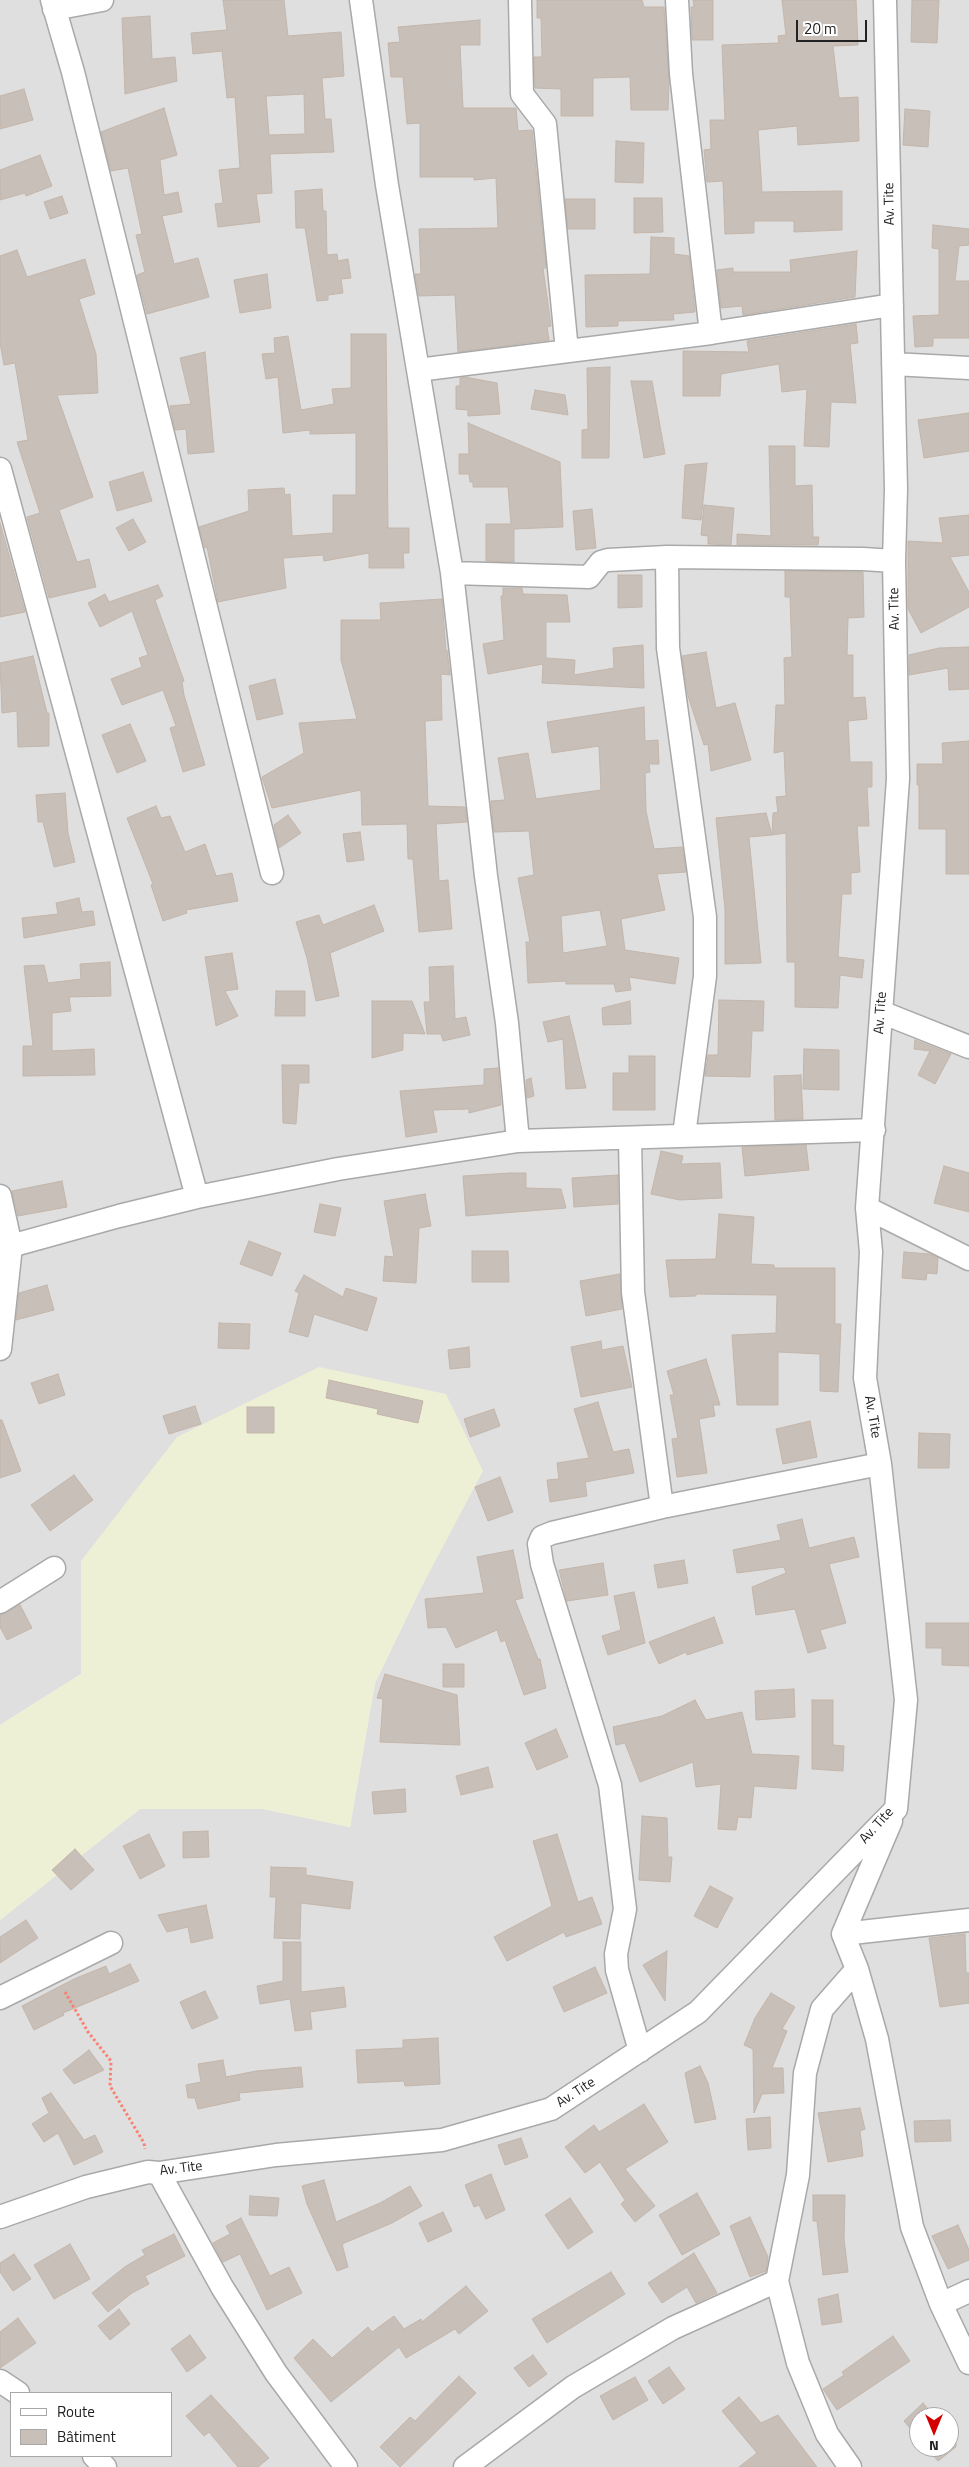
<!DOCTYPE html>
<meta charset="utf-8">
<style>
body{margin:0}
#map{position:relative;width:969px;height:2467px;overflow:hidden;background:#f2efe9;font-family:"Titillium Web",sans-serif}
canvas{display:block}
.legend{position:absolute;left:10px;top:2392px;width:162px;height:65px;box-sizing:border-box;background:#fff;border:1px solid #a7a7a7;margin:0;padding:6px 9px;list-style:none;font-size:15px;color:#222}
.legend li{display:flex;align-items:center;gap:10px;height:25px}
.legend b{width:25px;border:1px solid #a7a7a7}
.north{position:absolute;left:909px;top:2407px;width:50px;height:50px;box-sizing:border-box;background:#fff;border:1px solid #a7a7a7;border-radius:50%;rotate:180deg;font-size:14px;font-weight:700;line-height:20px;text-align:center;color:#222}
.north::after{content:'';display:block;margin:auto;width:18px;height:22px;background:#d40000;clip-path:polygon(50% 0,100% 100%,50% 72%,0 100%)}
.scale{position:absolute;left:796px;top:20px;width:71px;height:22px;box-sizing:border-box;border:2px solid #222;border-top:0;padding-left:6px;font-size:15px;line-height:18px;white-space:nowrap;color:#222;-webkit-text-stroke:4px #fff;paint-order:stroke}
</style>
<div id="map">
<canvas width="969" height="2467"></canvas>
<ul class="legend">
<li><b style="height:6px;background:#fff"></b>Route</li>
<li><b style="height:14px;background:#c7bfb8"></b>Bâtiment</li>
</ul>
<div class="north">N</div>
<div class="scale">20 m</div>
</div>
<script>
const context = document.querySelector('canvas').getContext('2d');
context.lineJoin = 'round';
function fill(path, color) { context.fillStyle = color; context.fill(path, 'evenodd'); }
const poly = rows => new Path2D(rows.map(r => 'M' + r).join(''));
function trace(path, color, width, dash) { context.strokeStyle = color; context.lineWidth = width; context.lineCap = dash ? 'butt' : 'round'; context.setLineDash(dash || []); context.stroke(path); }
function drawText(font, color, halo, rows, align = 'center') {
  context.font = font + ' "Titillium Web",sans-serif'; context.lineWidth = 5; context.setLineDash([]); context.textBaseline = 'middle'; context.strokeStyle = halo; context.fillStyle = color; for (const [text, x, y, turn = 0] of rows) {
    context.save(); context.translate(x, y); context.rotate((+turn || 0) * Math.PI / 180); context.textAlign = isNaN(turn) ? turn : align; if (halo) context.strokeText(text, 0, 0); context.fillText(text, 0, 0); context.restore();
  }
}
const residential = poly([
 [0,0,969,0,969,2467,0,2467,0,1920,140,1809,263,1809,350,1827,375,1683,421,1588,81,1560,81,1674,0,1725],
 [11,2393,171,2393,171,2456,11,2456],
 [919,2417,949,2417,949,2447,919,2447]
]);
const farmland = poly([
 [319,1367,446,1394,483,1471,421,1588,375,1683,350,1827,263,1809,140,1809,0,1920,0,1725,81,1674,81,1561,177,1437]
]);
const building = poly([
 [223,0,284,0,288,36,341,32,344,76,322,78,325,119,331,119,334,152,270,154,272,193,256,194,260,222,218,227,215,204,223,203,219,170,240,168,235,97,227,98,222,51,193,54,191,33,227,30,223,0],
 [304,94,305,134,269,135,266,96,304,94],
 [537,0,642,0,644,7,664,7,669,82,668,110,631,110,630,77,593,78,593,116,561,116,561,89,535,88,534,57,542,57,541,18,537,18,537,0],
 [693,0,713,0,713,40,692,40,691,7,694,7,693,0],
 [782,0,856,0,858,45,833,46,839,98,858,97,859,141,798,145,797,126,758,130,762,192,842,191,842,230,794,232,794,221,754,221,754,233,725,234,723,181,707,182,704,150,711,149,710,120,725,120,722,45,779,43,778,36,786,35,782,0],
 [912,0,939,0,937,43,911,42,912,0],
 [150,16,152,59,175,57,177,81,125,94,122,18,150,16],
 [480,20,480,45,460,45,463,108,516,108,518,131,532,130,546,268,543,268,551,326,547,327,549,340,458,352,455,295,419,296,415,274,421,274,419,229,498,228,496,178,474,180,474,177,420,177,420,123,407,124,403,77,391,77,388,43,400,42,398,27,480,20],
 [24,89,33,120,0,129,0,96,24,89],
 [164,108,177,155,160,160,164,195,178,192,182,212,162,216,174,264,198,258,209,297,147,314,137,275,145,272,136,235,142,234,128,168,111,171,101,132,164,108],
 [905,109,930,111,928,147,903,145,905,109],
 [616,141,644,143,643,183,615,182,616,141],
 [40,155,52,186,26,196,25,193,0,200,0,170,40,155],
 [322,189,323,211,326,211,327,255,337,254,338,261,348,259,351,278,341,279,343,293,328,295,328,300,317,301,305,228,296,228,295,191,322,189],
 [62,196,68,213,50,219,44,202,62,196],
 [634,198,662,198,663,232,634,233,634,198],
 [565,199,595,199,595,229,568,229,565,199],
 [933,225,969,229,969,245,959,246,955,281,969,281,969,338,933,338,933,346,915,347,913,316,939,315,939,249,932,248,933,225],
 [651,237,674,238,674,254,689,256,695,312,673,314,674,320,618,321,618,326,586,327,585,275,650,274,651,237],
 [17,250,27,277,85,259,95,294,79,299,96,354,98,393,57,395,93,497,59,510,77,562,89,559,96,587,49,598,27,517,40,513,17,442,28,440,15,363,4,365,0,343,0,256,17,250],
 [857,251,855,297,743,315,742,306,721,308,717,270,733,268,733,272,791,272,790,260,857,251],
 [267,274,271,308,240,313,234,280,267,274],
 [856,324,858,343,850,344,856,403,831,402,829,447,804,446,807,389,782,392,779,364,721,374,720,396,683,396,683,351,749,352,747,341,856,324],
 [351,334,386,334,388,528,409,528,409,553,403,553,404,568,369,568,369,553,324,561,323,555,283,558,286,588,218,602,207,547,205,548,199,527,249,511,248,490,284,488,285,495,290,494,292,536,333,533,333,495,356,495,356,433,310,434,310,430,283,433,278,377,266,379,262,354,275,353,274,338,288,336,301,410,334,404,332,389,351,388,351,334],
 [205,352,214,452,188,454,186,429,175,430,170,406,191,404,180,358,205,352],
 [610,367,609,458,582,458,582,430,588,429,587,368,610,367],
 [465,377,497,383,500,414,468,416,468,410,456,409,456,386,460,386,460,378,465,377],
 [631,381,652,381,665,454,644,458,631,381],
 [535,390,565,395,568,415,531,409,535,390],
 [969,413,969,451,924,458,918,420,969,413],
 [468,423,560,462,563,527,514,529,514,562,486,561,486,524,511,524,508,487,473,487,473,482,470,482,469,474,459,474,459,454,469,454,468,423],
 [769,446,795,446,795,486,812,485,813,537,819,537,818,545,737,545,737,534,771,536,769,446],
 [707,463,701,520,682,518,685,465,707,463],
 [143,472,152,501,117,511,109,482,143,472],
 [704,505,734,508,731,545,708,544,708,536,701,535,704,505],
 [592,509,596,548,576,550,573,511,592,509],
 [969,515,969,555,950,557,969,592,969,607,921,633,908,609,908,541,943,543,939,518,969,515],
 [133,519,146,542,129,551,116,528,133,519],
 [0,523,25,612,0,617,0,523],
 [785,571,863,572,864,617,848,618,847,655,853,655,853,698,865,697,867,719,848,721,850,762,872,762,872,787,867,787,869,826,857,826,860,872,851,873,851,894,842,894,838,957,864,960,862,978,840,975,838,1008,795,1007,795,962,787,962,786,833,772,835,773,813,778,812,776,797,786,796,784,751,774,753,776,705,785,705,784,658,792,657,790,597,785,597,785,571],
 [618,575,642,575,642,607,618,608,618,575],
 [158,585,163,596,155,600,184,681,182,682,184,695,205,765,183,772,170,728,176,726,163,690,122,705,111,679,142,667,139,658,148,655,132,611,100,627,88,603,105,594,109,602,158,585],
 [503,588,522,588,523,594,567,595,570,622,546,622,546,658,575,660,574,675,614,668,613,648,643,645,644,688,542,683,543,664,488,674,483,644,504,640,501,596,503,596,503,588],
 [442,599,446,651,447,650,450,675,441,674,442,720,425,721,428,806,465,807,467,822,436,824,439,881,448,880,452,929,419,932,413,859,408,859,407,824,362,825,361,790,272,808,262,777,304,753,299,723,357,719,341,660,341,620,381,620,380,603,442,599],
 [969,647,969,689,949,690,948,668,909,675,909,655,939,648,969,647],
 [706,652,716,708,735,703,751,760,711,771,708,744,704,745,688,696,682,656,706,652],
 [33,656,47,713,49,713,49,746,18,747,17,711,2,713,0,663,33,656],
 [275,679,283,714,257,720,249,686,275,679],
 [644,707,645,741,658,740,659,764,649,764,650,772,645,773,646,811,654,849,682,847,686,872,657,874,665,910,621,919,625,950,679,958,675,984,629,977,631,990,616,992,614,984,566,984,566,981,528,983,526,942,530,942,518,878,534,875,529,831,494,832,491,801,505,800,498,758,528,753,536,799,601,790,599,746,552,753,547,722,644,707],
 [600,910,607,946,563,953,561,916,600,910],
 [130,724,146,761,117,773,102,735,130,724],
 [969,741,969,874,946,874,946,829,919,829,919,785,917,785,917,764,943,764,942,743,969,741],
 [65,793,68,833,75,862,54,867,43,822,38,822,36,795,65,793],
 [156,806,161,818,170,816,185,852,205,844,216,876,232,873,238,901,186,910,187,913,163,921,151,885,153,884,127,818,156,806],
 [766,813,772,835,749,837,761,963,725,964,725,909,716,818,766,813],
 [288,815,301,833,279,848,274,825,288,815],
 [360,832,364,860,347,862,343,834,360,832],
 [79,898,82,912,93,911,95,925,24,938,22,918,58,914,56,903,79,898],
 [374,905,384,931,330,953,339,996,316,1001,307,958,296,922,319,915,323,925,374,905],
 [232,953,238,989,225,991,238,1016,216,1026,205,957,232,953],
 [110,962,111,996,69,997,71,1011,52,1013,52,1051,94,1049,95,1075,23,1076,23,1046,33,1046,24,966,44,965,48,983,81,979,80,964,110,962],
 [453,966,455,1019,466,1017,470,1035,443,1041,441,1034,427,1034,424,1002,430,1002,429,967,453,966],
 [276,991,305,991,305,1016,275,1016,276,991],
 [719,1000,764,1001,763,1031,752,1031,750,1077,705,1076,708,1055,718,1055,719,1000],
 [372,1001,412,1001,425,1034,403,1033,403,1050,372,1058,372,1001],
 [630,1001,631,1024,603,1025,602,1008,630,1001],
 [569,1016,574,1036,586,1088,566,1089,563,1039,548,1042,543,1022,569,1016],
 [915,1040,951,1054,935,1084,918,1075,930,1051,914,1049,915,1040],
 [804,1049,839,1050,839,1090,803,1089,804,1049],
 [629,1056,655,1056,655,1110,613,1110,613,1073,629,1073,629,1056],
 [282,1065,309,1065,309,1083,299,1083,296,1124,283,1123,282,1065],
 [498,1068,501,1105,469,1113,469,1109,433,1110,437,1132,406,1137,400,1091,484,1085,484,1069,498,1068],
 [801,1075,803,1119,775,1120,774,1076,801,1075],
 [531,1078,534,1096,527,1098,526,1080,531,1078],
 [806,1145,809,1170,745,1176,742,1147,806,1145],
 [661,1151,683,1156,681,1164,720,1163,722,1198,680,1200,651,1194,661,1151],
 [944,1166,969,1173,969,1212,934,1203,944,1166],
 [510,1173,526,1173,526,1188,561,1189,566,1208,466,1216,463,1176,510,1173],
 [618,1175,618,1204,574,1207,572,1178,618,1175],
 [62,1181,67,1207,18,1216,12,1191,62,1181],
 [425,1194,431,1226,419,1228,416,1283,383,1281,385,1256,394,1257,384,1201,425,1194],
 [320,1204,341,1208,335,1236,314,1232,320,1204],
 [719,1214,754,1217,751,1264,774,1265,774,1268,835,1268,835,1324,841,1324,838,1392,820,1391,820,1354,778,1352,778,1405,737,1405,732,1335,776,1333,777,1295,696,1294,696,1296,670,1297,666,1260,716,1259,719,1214],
 [249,1241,281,1253,272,1276,240,1264,249,1241],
 [472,1251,508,1251,509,1282,472,1282,472,1251],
 [904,1252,929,1254,938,1258,937,1274,927,1273,926,1280,902,1278,904,1252],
 [620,1274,622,1309,586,1316,580,1281,620,1274],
 [304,1275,343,1297,346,1288,377,1298,367,1331,314,1314,308,1337,289,1332,299,1293,295,1291,304,1275],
 [47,1285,54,1310,16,1320,19,1293,47,1285],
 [219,1323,250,1324,249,1349,218,1348,219,1323],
 [601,1341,602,1350,623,1346,632,1387,581,1397,571,1347,601,1341],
 [469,1347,470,1367,450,1369,448,1350,469,1347],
 [706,1359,720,1405,713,1405,715,1416,699,1419,707,1473,677,1477,672,1439,678,1438,670,1395,674,1395,667,1371,706,1359],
 [58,1374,65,1395,39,1404,31,1383,58,1374],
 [329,1380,423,1401,418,1423,377,1414,378,1409,326,1398,329,1380],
 [598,1402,613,1452,629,1449,634,1473,585,1482,587,1496,550,1502,547,1480,559,1479,557,1463,589,1458,574,1409,598,1402],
 [195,1406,201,1424,169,1434,163,1416,195,1406],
 [247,1407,274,1407,274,1433,247,1433,247,1407],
 [494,1409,500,1426,470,1437,464,1419,494,1409],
 [0,1420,2,1420,21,1471,0,1478,0,1420],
 [810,1421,817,1457,783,1464,776,1429,810,1421],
 [919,1433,950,1434,949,1468,918,1468,919,1433],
 [74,1475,93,1500,50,1531,31,1505,74,1475],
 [500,1477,513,1512,488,1521,475,1487,500,1477],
 [802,1519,809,1548,854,1537,859,1557,829,1564,846,1623,820,1630,826,1648,808,1653,795,1609,756,1615,752,1587,786,1573,784,1567,737,1573,733,1550,781,1540,777,1525,802,1519],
 [513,1550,523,1598,515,1600,538,1659,540,1659,546,1688,524,1695,505,1640,501,1642,497,1630,456,1648,446,1627,428,1628,425,1599,484,1593,477,1557,513,1550],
 [684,1560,688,1583,658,1588,654,1565,684,1560],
 [603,1563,608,1595,567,1601,559,1570,603,1563],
 [634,1592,645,1643,608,1655,602,1636,621,1630,614,1596,634,1592],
 [20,1605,32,1628,7,1640,0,1627,0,1615,20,1605],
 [714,1617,723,1643,687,1655,686,1652,659,1664,649,1642,714,1617],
 [926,1623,969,1623,969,1666,942,1665,942,1648,926,1648,926,1623],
 [443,1664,464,1664,464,1687,443,1687,443,1664],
 [385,1674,457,1695,460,1745,380,1742,383,1699,377,1698,385,1674],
 [794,1689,795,1717,756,1720,755,1691,794,1689],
 [695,1700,706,1720,742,1712,752,1754,799,1756,796,1789,754,1786,751,1818,738,1817,736,1830,718,1829,721,1784,696,1787,693,1762,640,1782,625,1743,616,1745,613,1727,662,1716,695,1700],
 [812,1700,833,1700,833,1745,844,1746,843,1771,812,1769,812,1700],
 [556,1729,568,1757,537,1770,525,1743,556,1729],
 [488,1767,493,1787,461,1795,456,1776,488,1767],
 [405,1789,406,1812,374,1814,372,1792,405,1789],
 [642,1816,667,1818,668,1857,672,1857,670,1882,639,1880,642,1816],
 [208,1831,209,1857,183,1858,183,1832,208,1831],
 [149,1834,165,1866,140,1879,123,1846,149,1834],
 [557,1834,578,1902,592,1897,602,1924,566,1937,564,1932,507,1961,494,1937,552,1906,533,1841,557,1834],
 [75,1849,94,1870,71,1890,52,1870,75,1849],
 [271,1867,306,1868,306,1875,353,1882,350,1909,301,1903,300,1939,274,1938,276,1897,270,1897,271,1867],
 [710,1886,733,1898,717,1928,694,1916,710,1886],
 [206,1905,213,1938,191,1943,188,1927,167,1932,158,1915,206,1905],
 [26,1920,38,1938,0,1963,0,1937,26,1920],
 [965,1934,966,1973,969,1973,969,2003,940,2007,929,1938,965,1934],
 [283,1942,301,1942,301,1992,344,1987,346,2007,310,2012,312,2029,295,2031,290,1999,260,2004,257,1986,283,1981,283,1942],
 [667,1951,665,2001,643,1965,667,1951],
 [130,1964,139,1981,63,2013,64,2015,34,2030,22,2006,74,1979,106,1966,109,1974,130,1964],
 [595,1967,607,1993,564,2012,553,1987,595,1967],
 [205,1991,218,2018,192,2029,180,2002,205,1991],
 [771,1993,795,2007,782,2029,787,2031,772,2068,783,2068,784,2093,762,2094,754,2113,753,2049,744,2045,755,2018,771,1993],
 [438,2038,440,2084,405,2086,404,2081,358,2083,356,2050,403,2048,403,2040,438,2038],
 [89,2050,104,2070,74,2084,63,2070,89,2050],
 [223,2060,226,2077,256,2071,301,2067,303,2087,239,2093,240,2100,198,2109,195,2098,188,2098,186,2085,201,2082,198,2064,223,2060],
 [700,2066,708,2083,716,2119,695,2123,685,2073,700,2066],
 [51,2093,84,2140,95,2135,103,2152,74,2165,58,2133,44,2142,32,2124,49,2113,42,2098,51,2093],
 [644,2104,668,2142,625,2169,655,2206,635,2222,621,2204,625,2200,600,2162,585,2173,565,2147,594,2125,599,2132,644,2104],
 [860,2108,865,2129,860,2131,863,2156,828,2162,818,2113,860,2108],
 [770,2117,771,2148,748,2150,746,2119,770,2117],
 [950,2120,951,2141,915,2142,914,2121,950,2120],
 [521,2138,528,2157,505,2165,498,2145,521,2138],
 [491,2174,505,2210,486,2219,479,2205,474,2207,465,2185,491,2174],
 [324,2180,336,2222,380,2203,410,2186,422,2206,392,2223,342,2244,348,2267,337,2271,307,2204,302,2186,324,2180],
 [697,2193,720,2234,682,2255,659,2215,697,2193],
 [813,2195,845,2195,844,2239,848,2272,823,2275,817,2221,813,2221,813,2195],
 [250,2196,279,2198,277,2216,249,2215,250,2196],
 [570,2198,593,2232,568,2249,545,2215,570,2198],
 [443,2212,452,2231,428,2242,419,2223,443,2212],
 [750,2217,768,2257,766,2271,750,2277,730,2226,750,2217],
 [241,2218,270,2276,289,2267,302,2293,267,2310,240,2254,223,2262,213,2243,230,2234,226,2226,241,2218],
 [958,2225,969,2250,969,2260,948,2269,932,2236,958,2225],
 [174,2234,185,2256,145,2276,149,2284,132,2293,108,2312,92,2293,126,2266,145,2255,142,2250,174,2234],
 [70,2244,90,2279,54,2299,34,2265,70,2244],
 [694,2253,717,2293,696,2303,687,2287,662,2303,648,2283,694,2253],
 [14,2254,31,2279,13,2291,0,2272,0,2263,14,2254],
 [611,2272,625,2294,547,2343,532,2319,611,2272],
 [466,2286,488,2311,459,2334,455,2329,406,2358,399,2347,331,2402,294,2358,313,2339,332,2358,368,2327,372,2332,394,2316,404,2329,421,2319,422,2322,466,2286],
 [838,2294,842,2322,822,2325,818,2299,838,2294],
 [119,2309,130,2324,110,2340,98,2326,119,2309],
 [18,2318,36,2343,0,2368,0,2332,18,2318],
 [190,2335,206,2358,187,2372,171,2349,190,2335],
 [893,2336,910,2361,837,2410,823,2389,844,2375,842,2372,893,2336],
 [533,2355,547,2374,529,2387,514,2368,533,2355],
 [669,2367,685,2389,663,2404,648,2381,669,2367],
 [459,2376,476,2393,400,2467,380,2447,410,2417,415,2421,459,2376],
 [635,2377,648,2400,613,2420,600,2396,635,2377],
 [211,2395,269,2458,258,2467,238,2467,209,2432,204,2436,186,2416,211,2395],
 [739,2397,761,2423,778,2415,817,2467,739,2467,757,2453,722,2411,739,2397],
 [923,2403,935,2417,919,2417,919,2439,904,2421,923,2403],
 [949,2431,956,2439,956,2447,938,2461,926,2447,949,2447,949,2431]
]);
const path = poly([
 [65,1992,88,2032,111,2061,110,2086,144,2143,145,2149]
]);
const minor = poly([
 [52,0,73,72,272,873],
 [361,0,387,185,452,573,486,876,507,1023,518,1141],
 [520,0,522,94,545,124,567,351],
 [677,0,681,74,711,333],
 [54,9,102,0],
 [893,364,969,368],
 [418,370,711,333,892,305],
 [0,469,197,1197],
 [667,557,668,648,705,917,705,976,684,1135],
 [452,573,589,577,601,562,608,560,667,557,863,559,894,561],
 [881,1012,969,1047],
 [630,1139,633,1292,662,1507,880,1464],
 [0,1196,11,1246,0,1349],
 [867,1208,969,1259],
 [0,1249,119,1216,197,1197,338,1169,518,1141,874,1130],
 [0,1602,54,1568],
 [843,1934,969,1920],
 [857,1969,877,2039,912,2227,941,2304,969,2363],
 [0,1998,111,1943],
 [640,2051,617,1970,616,1954,625,1909,610,1785,542,1564,539,1544,542,1537,552,1533,662,1507],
 [159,2173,222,2287,276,2373,346,2467],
 [0,2217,86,2187,148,2172,159,2173,276,2155,442,2140,551,2109,698,2012,896,1809,906,1700,880,1464,865,1378,871,1252,867,1208,898,779,894,561,896,489,885,0],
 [941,2304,969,2291],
 [0,2381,18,2393],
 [94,2456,105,2467],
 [465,2467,573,2387,673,2328,777,2281],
 [850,2467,827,2434,798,2363,777,2281,798,2175,805,2073,822,2009,857,1969,843,1934,891,1821]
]);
const streetNames = [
 ["Av. Tite",890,204,-91],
 ["Av. Tite",895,609,-91],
 ["Av. Tite",881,1013,-86],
 ["Av. Tite",872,1417,80],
 ["Av. Tite",877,1826,-48],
 ["Av. Tite",576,2093,-33],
 ["Av. Tite",181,2169,-7]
];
fill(residential, '#e0dfdf');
fill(farmland, '#eef0d5');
fill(building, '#c7bfb8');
trace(building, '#c4b6ab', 1);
trace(minor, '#a9a9a9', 25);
trace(path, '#fa8072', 3, [2.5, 2.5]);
trace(minor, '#fff', 22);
drawText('14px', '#222', '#fff', streetNames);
</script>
